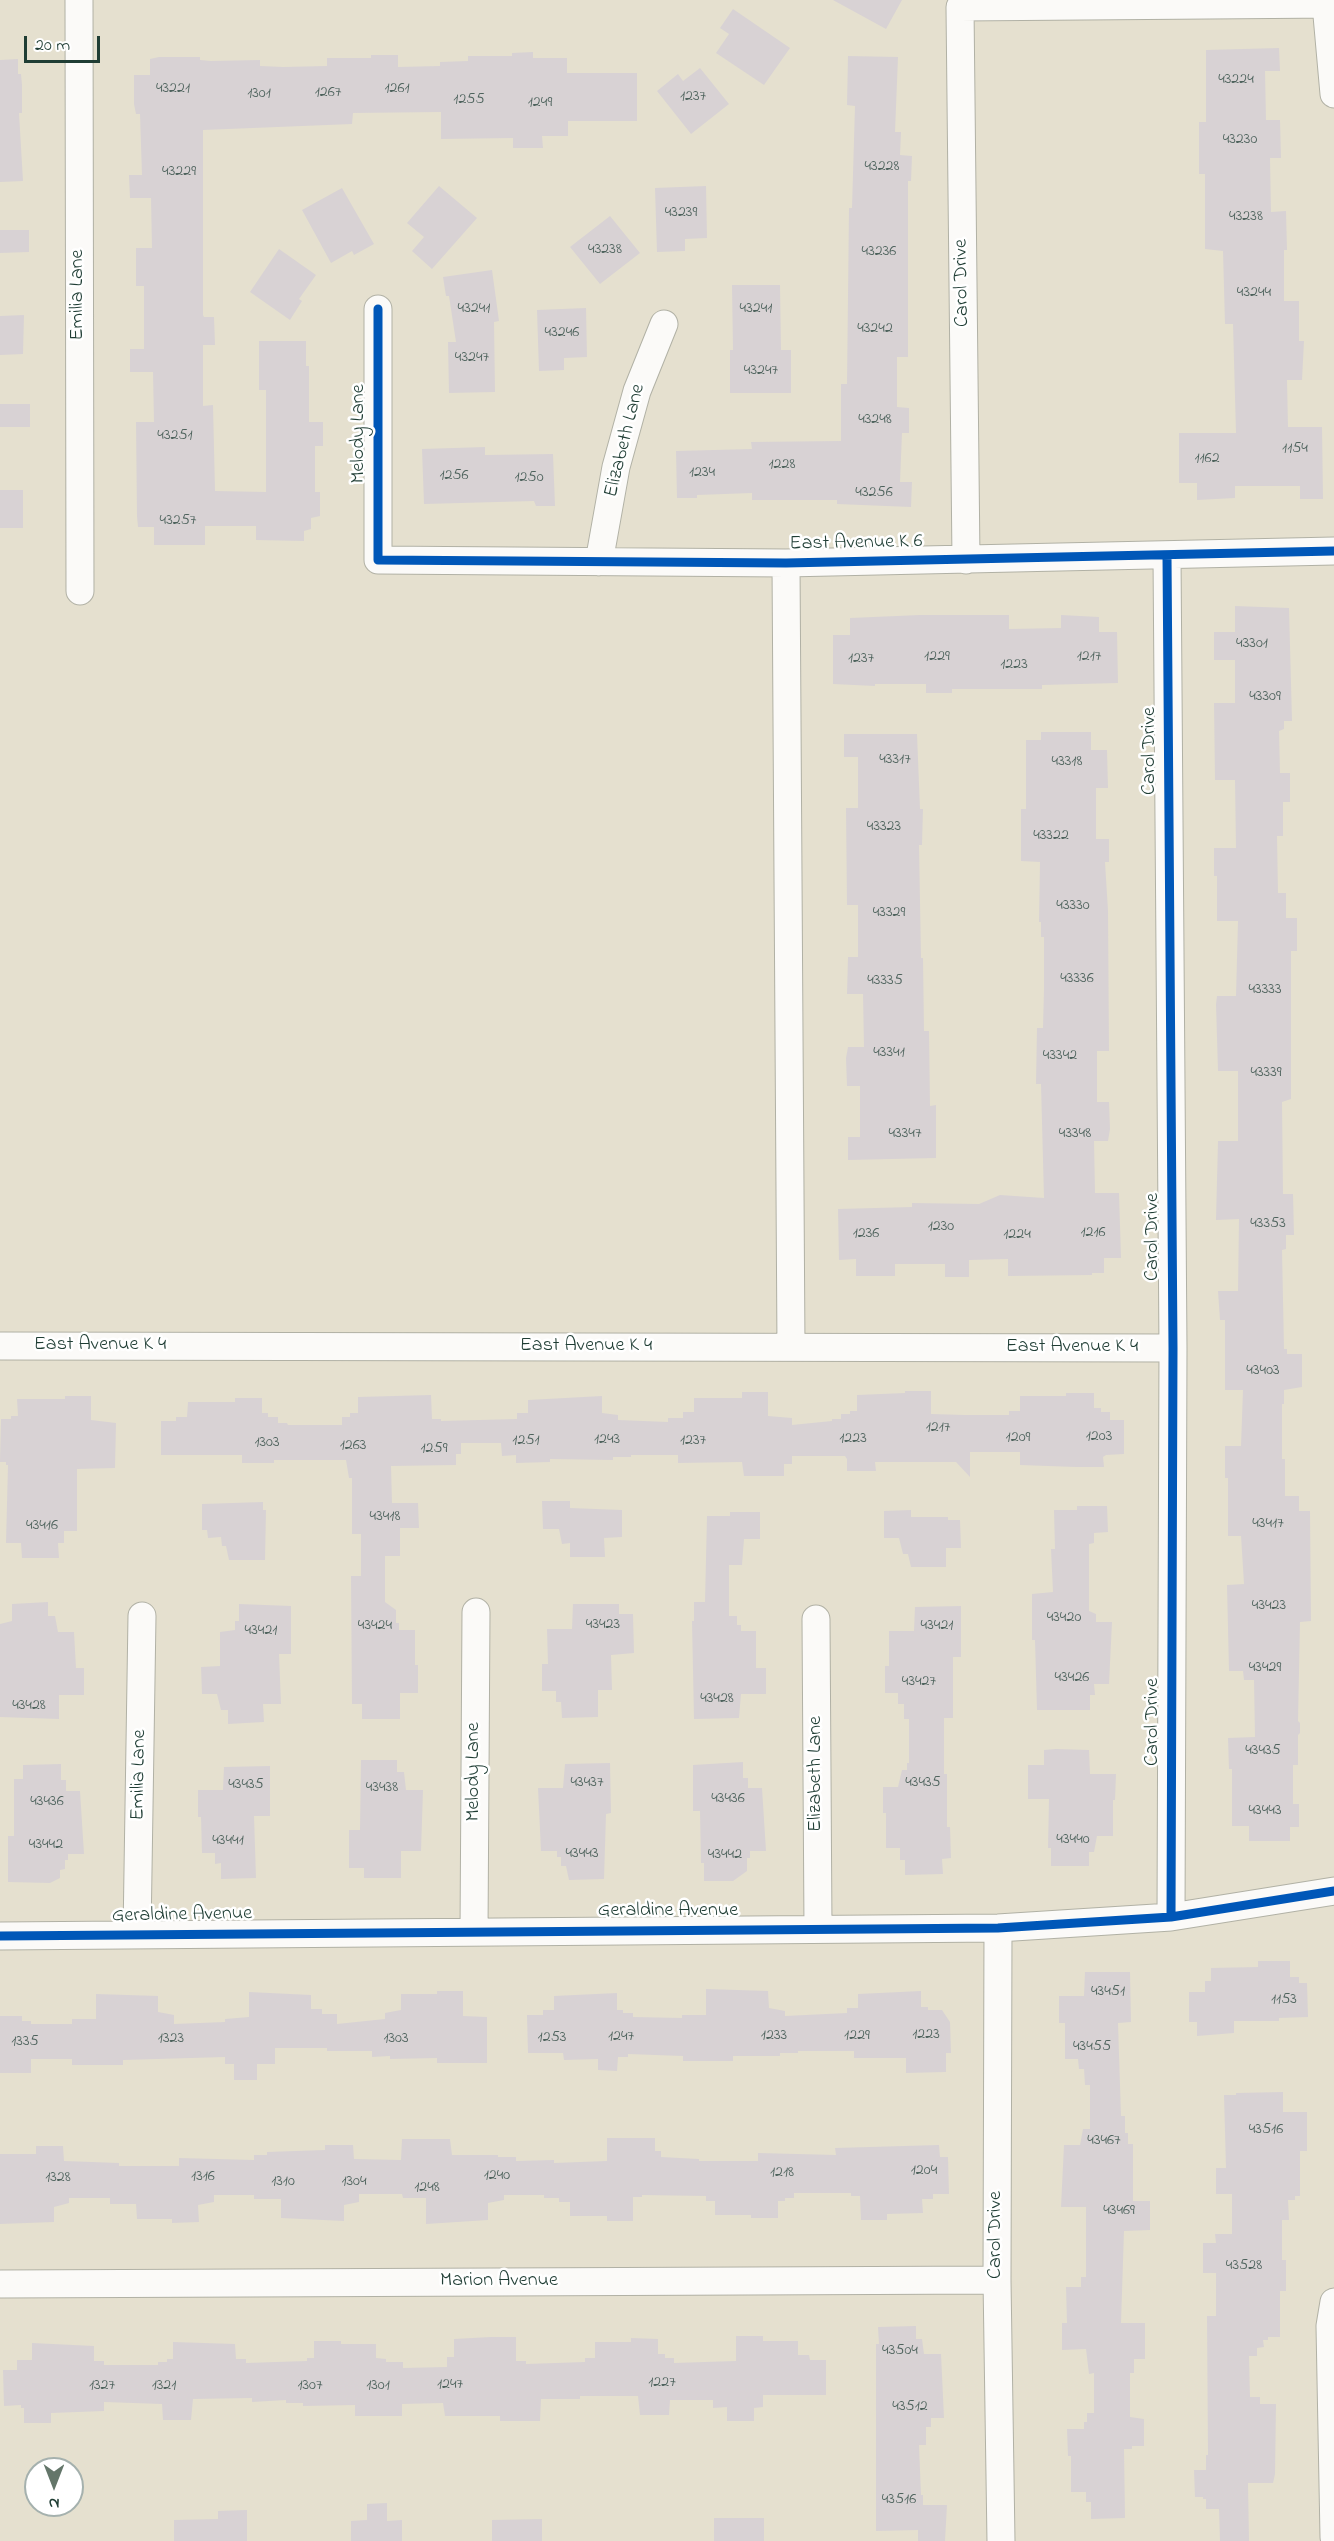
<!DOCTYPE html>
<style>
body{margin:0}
#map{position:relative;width:1334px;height:2541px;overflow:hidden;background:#e5e0cf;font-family:"Indie Flower",sans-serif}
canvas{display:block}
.north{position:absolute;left:24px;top:2457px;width:60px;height:60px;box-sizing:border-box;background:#fff;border:2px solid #a5b1ae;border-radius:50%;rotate:180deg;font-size:16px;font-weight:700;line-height:24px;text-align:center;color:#1f3d34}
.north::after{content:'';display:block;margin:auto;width:21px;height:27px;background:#64766a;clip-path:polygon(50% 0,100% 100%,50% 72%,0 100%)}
.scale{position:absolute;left:24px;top:36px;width:76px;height:27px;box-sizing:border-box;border:3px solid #1f3d34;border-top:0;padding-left:8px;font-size:18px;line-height:21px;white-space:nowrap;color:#1f3d34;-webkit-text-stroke:4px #fff;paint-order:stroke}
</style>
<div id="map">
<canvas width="1334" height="2541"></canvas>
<div class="north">N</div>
<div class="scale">20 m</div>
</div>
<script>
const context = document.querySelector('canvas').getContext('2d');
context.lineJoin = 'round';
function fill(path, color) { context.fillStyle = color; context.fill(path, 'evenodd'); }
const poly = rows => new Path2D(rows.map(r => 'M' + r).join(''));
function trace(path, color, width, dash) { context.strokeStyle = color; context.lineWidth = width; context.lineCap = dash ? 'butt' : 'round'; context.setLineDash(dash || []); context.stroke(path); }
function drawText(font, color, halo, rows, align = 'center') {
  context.font = font + ' "Indie Flower",sans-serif'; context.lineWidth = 5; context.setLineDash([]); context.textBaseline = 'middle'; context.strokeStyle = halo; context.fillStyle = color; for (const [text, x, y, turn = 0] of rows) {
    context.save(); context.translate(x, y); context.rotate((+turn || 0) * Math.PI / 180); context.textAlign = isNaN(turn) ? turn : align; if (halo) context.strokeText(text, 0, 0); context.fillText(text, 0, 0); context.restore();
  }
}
const building = poly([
 [833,0,902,0,886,29],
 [733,9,790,48,764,85,716,53,729,34,720,28],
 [1279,48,1280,71,1265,71,1266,120,1280,120,1281,158,1270,158,1271,212,1286,211,1287,250,1284,250,1284,301,1299,301,1299,341,1304,341,1302,380,1287,380,1288,427,1322,427,1323,499,1300,499,1300,486,1235,486,1235,498,1197,500,1197,483,1179,483,1179,433,1236,433,1233,324,1225,324,1223,251,1205,249,1205,174,1199,174,1199,122,1206,122,1206,50],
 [533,52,533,58,567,58,567,73,637,73,637,121,568,121,568,136,542,136,543,148,513,148,513,138,441,139,441,112,353,113,352,124,203,130,203,315,204,317,214,317,215,345,203,345,203,406,213,405,215,491,266,492,266,390,259,390,259,341,306,341,306,366,309,366,309,422,323,422,323,446,315,446,315,492,320,492,320,516,311,518,311,529,304,531,304,541,256,540,256,526,205,526,205,545,154,545,154,527,138,527,137,516,136,422,154,422,153,372,130,372,130,349,144,349,144,286,136,286,136,248,152,248,151,198,130,198,129,175,142,175,140,114,136,114,134,104,134,75,150,75,150,59,159,57,200,57,200,60,211,61,260,60,260,66,283,67,327,66,327,58,371,58,371,55,398,55,398,67,440,66,440,62,468,61,468,56,512,56,512,53],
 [848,56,898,57,895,132,901,132,900,155,912,156,911,181,908,181,908,357,897,357,897,407,909,408,909,433,902,433,900,482,912,482,911,507,837,504,837,500,752,500,752,493,697,495,697,498,677,498,676,451,752,449,751,442,841,441,841,384,847,384,849,208,852,208,855,106,847,105],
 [18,59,18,74,21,74,22,85,22,113,19,113,23,181,0,182,0,60],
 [700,68,729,104,691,134,657,91,678,74,683,81],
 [439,186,477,218,432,269,412,251,424,237,407,223],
 [706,186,707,238,685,239,685,251,657,252,655,188],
 [342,188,374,244,354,255,352,251,331,263,302,210],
 [610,216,640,253,600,284,570,247],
 [0,230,29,230,29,252,0,253],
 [279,249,316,275,299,299,302,301,290,320,250,292],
 [492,270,499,321,494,322,495,392,449,393,448,342,456,342,449,296,446,296,443,277],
 [732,285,780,285,781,350,791,350,791,393,730,393,730,350,733,350],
 [586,308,587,357,564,358,564,370,539,371,537,310],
 [24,315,23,354,0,355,0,316],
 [0,404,30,404,30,427,0,427],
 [485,447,485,455,553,454,555,506,536,506,534,501,424,504,422,449],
 [0,490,23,490,23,528,0,528],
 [1235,606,1289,608,1292,721,1284,721,1284,729,1279,731,1280,773,1290,773,1290,802,1283,802,1283,836,1277,836,1278,893,1286,893,1286,918,1297,918,1297,951,1291,951,1291,1099,1282,1102,1283,1194,1293,1194,1294,1235,1286,1235,1286,1249,1282,1250,1284,1349,1287,1349,1287,1354,1302,1354,1302,1387,1284,1390,1284,1404,1282,1404,1282,1459,1285,1459,1285,1496,1299,1496,1299,1511,1310,1511,1311,1621,1300,1622,1298,1721,1300,1723,1300,1733,1298,1735,1298,1765,1293,1765,1293,1804,1299,1804,1299,1827,1290,1827,1290,1841,1249,1841,1249,1826,1232,1826,1232,1769,1229,1769,1228,1738,1255,1737,1254,1680,1244,1680,1243,1671,1229,1671,1227,1585,1244,1584,1241,1536,1228,1536,1228,1478,1225,1478,1225,1446,1241,1446,1243,1390,1225,1390,1225,1320,1220,1320,1218,1291,1238,1291,1239,1219,1216,1220,1218,1141,1238,1141,1238,1071,1218,1071,1216,1004,1217,996,1236,996,1238,921,1217,921,1217,876,1214,876,1214,848,1236,848,1235,780,1215,780,1214,703,1235,703,1235,660,1214,660,1214,632,1235,632],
 [920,615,1009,615,1009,629,1061,628,1061,615,1099,617,1099,632,1117,632,1118,683,1042,685,1042,689,952,689,952,693,926,693,926,684,875,684,875,686,833,684,833,635,850,635,850,618],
 [1041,732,1091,732,1091,750,1107,750,1108,788,1096,788,1096,839,1109,839,1109,862,1105,862,1108,910,1109,1051,1097,1051,1097,1102,1109,1102,1110,1129,1108,1141,1094,1141,1095,1193,1119,1193,1121,1258,1104,1258,1104,1273,1092,1273,1092,1275,1008,1276,1008,1259,969,1260,969,1277,945,1277,945,1264,895,1264,895,1276,856,1276,856,1259,839,1260,838,1209,912,1207,912,1203,979,1204,1000,1195,1044,1198,1041,1084,1036,1084,1037,1028,1043,1028,1044,989,1044,937,1041,937,1041,922,1039,922,1040,862,1021,861,1021,809,1026,809,1026,740,1041,740],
 [844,734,917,734,920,809,923,809,922,845,919,845,921,958,923,958,924,1031,929,1031,930,1106,936,1105,936,1158,848,1160,848,1137,860,1137,860,1086,847,1086,846,1058,848,1047,864,1047,863,994,847,994,848,957,858,957,858,905,847,905,846,808,858,808,858,757,844,757],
 [905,1391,931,1391,931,1414,965,1415,1009,1415,1009,1411,1020,1411,1020,1396,1066,1396,1066,1393,1094,1393,1094,1408,1101,1408,1101,1412,1110,1412,1110,1420,1124,1420,1124,1454,1106,1455,1103,1457,1104,1467,1076,1467,1020,1465,1020,1452,970,1452,970,1477,956,1462,875,1462,876,1471,847,1471,847,1459,845,1456,792,1456,792,1464,784,1464,784,1476,744,1476,742,1462,678,1463,678,1455,631,1455,631,1457,613,1457,613,1460,550,1459,550,1462,516,1463,516,1455,502,1456,501,1443,461,1443,461,1454,456,1454,456,1465,391,1466,392,1503,418,1503,419,1528,400,1528,400,1556,385,1556,385,1602,396,1610,396,1623,399,1623,399,1630,415,1630,415,1665,418,1665,418,1693,400,1693,400,1719,362,1719,362,1704,352,1704,351,1576,361,1576,361,1534,352,1534,352,1478,349,1478,346,1460,274,1460,274,1463,242,1463,242,1455,161,1455,161,1421,176,1421,176,1417,187,1417,188,1402,235,1402,235,1398,262,1398,262,1413,268,1413,268,1417,278,1417,278,1423,287,1423,288,1425,342,1425,342,1417,350,1417,350,1413,358,1413,358,1397,431,1395,432,1419,441,1419,441,1421,517,1419,517,1413,528,1413,528,1400,602,1396,602,1413,618,1415,618,1420,668,1422,668,1418,683,1418,683,1412,694,1412,694,1398,742,1398,742,1392,768,1392,768,1416,792,1418,792,1425,832,1421,832,1419,841,1419,841,1414,850,1414,850,1411,857,1411,857,1395,905,1393],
 [65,1396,91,1396,91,1420,116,1423,115,1468,77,1469,77,1531,64,1531,64,1543,58,1543,59,1558,22,1558,21,1543,6,1543,8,1465,6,1465,6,1462,0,1462,1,1419,11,1419,11,1416,18,1416,17,1399,65,1399],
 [542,1501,570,1501,570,1508,622,1510,622,1537,604,1538,605,1557,570,1557,570,1543,562,1544,559,1529,543,1529],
 [263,1502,263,1510,266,1510,265,1560,229,1560,226,1546,222,1546,221,1537,208,1538,207,1530,202,1530,202,1504],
 [1077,1506,1107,1506,1108,1532,1094,1533,1094,1543,1089,1544,1089,1611,1096,1614,1096,1622,1112,1622,1109,1684,1094,1684,1095,1695,1090,1695,1090,1710,1037,1710,1035,1640,1032,1640,1032,1594,1053,1592,1051,1549,1055,1549,1054,1510,1077,1510],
 [911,1510,911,1517,948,1517,948,1520,960,1520,961,1548,946,1548,946,1567,911,1567,908,1554,903,1554,899,1538,884,1538,884,1511],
 [730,1512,760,1512,760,1539,744,1539,742,1565,729,1565,729,1616,737,1616,737,1625,741,1625,741,1631,756,1631,756,1668,766,1668,766,1694,741,1694,739,1718,694,1719,692,1621,694,1621,694,1602,705,1602,707,1516,730,1516],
 [48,1602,48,1616,55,1616,58,1632,74,1632,76,1668,84,1668,84,1695,59,1695,59,1719,0,1717,0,1624,12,1621,12,1604],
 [239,1604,291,1606,291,1654,279,1654,281,1704,263,1704,264,1722,228,1724,228,1710,221,1710,217,1694,202,1694,201,1667,220,1666,220,1632,235,1630,235,1621,239,1621],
 [573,1604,619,1604,619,1614,633,1614,634,1653,611,1655,612,1690,598,1690,598,1717,562,1718,561,1702,556,1702,556,1691,542,1691,542,1664,548,1664,547,1629,572,1629],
 [961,1606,961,1657,953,1657,953,1718,944,1718,944,1774,947,1774,947,1827,950,1827,951,1858,942,1859,943,1874,905,1875,905,1860,900,1860,900,1848,886,1848,886,1813,883,1813,883,1787,898,1787,902,1770,907,1770,907,1763,909,1763,909,1719,904,1719,904,1704,898,1704,898,1693,885,1693,885,1666,889,1666,889,1631,914,1631,915,1607],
 [1056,1749,1089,1750,1090,1774,1116,1774,1115,1800,1113,1800,1113,1836,1097,1836,1094,1852,1089,1852,1089,1866,1051,1866,1051,1848,1048,1848,1049,1799,1028,1799,1028,1765,1044,1765,1044,1750],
 [361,1760,397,1760,397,1772,404,1772,406,1790,423,1790,421,1851,401,1851,401,1878,364,1878,364,1868,349,1868,349,1830,360,1830],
 [743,1762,743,1778,748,1778,748,1788,762,1788,766,1851,750,1851,750,1858,747,1858,747,1871,733,1881,704,1881,704,1863,701,1863,700,1811,693,1811,693,1765],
 [610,1763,611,1813,606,1814,604,1879,569,1880,566,1866,561,1866,561,1857,557,1857,557,1851,541,1851,538,1788,563,1788,565,1764],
 [61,1764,61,1780,66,1780,66,1791,80,1791,84,1854,68,1854,68,1860,65,1860,65,1869,60,1870,60,1878,50,1883,8,1882,8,1836,14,1836,14,1779,23,1779,23,1765],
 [270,1766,270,1816,254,1816,256,1878,221,1879,221,1863,215,1864,215,1853,202,1853,201,1817,198,1817,198,1790,223,1790,224,1767],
 [1258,1961,1290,1961,1290,1977,1299,1977,1299,1983,1307,1983,1308,2017,1279,2018,1279,2021,1234,2021,1234,2033,1197,2036,1197,2022,1189,2022,1189,1992,1205,1992,1205,1981,1211,1981,1211,1968,1258,1967],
 [1085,1972,1130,1972,1131,2022,1118,2023,1121,2116,1125,2116,1125,2133,1128,2133,1128,2144,1133,2144,1133,2201,1150,2201,1150,2230,1124,2231,1121,2323,1145,2323,1145,2359,1134,2359,1134,2373,1130,2373,1130,2417,1144,2419,1144,2446,1132,2446,1132,2449,1124,2449,1125,2518,1091,2519,1091,2502,1086,2502,1086,2492,1071,2492,1071,2456,1068,2456,1067,2429,1084,2429,1084,2422,1087,2422,1087,2413,1094,2413,1094,2373,1089,2374,1086,2349,1062,2350,1062,2323,1067,2323,1066,2287,1081,2287,1081,2277,1086,2277,1086,2207,1061,2207,1064,2145,1080,2145,1083,2129,1090,2129,1090,2085,1085,2085,1084,2069,1079,2069,1078,2059,1065,2059,1065,2023,1059,2023,1059,1996,1084,1996],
 [706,1989,768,1991,769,2008,785,2011,785,2016,847,2013,847,2008,858,2008,858,1994,921,1991,921,2007,928,2007,928,2010,942,2010,950,2022,951,2053,946,2053,946,2072,906,2073,906,2058,854,2058,854,2051,798,2051,798,2053,780,2053,780,2056,733,2056,733,2061,683,2061,683,2056,628,2054,628,2057,618,2057,617,2071,598,2070,598,2059,564,2060,563,2053,528,2053,527,2015,543,2015,543,2010,554,2010,554,1996,617,1993,617,2010,623,2010,623,2013,633,2013,633,2017,682,2018,682,2015,706,2015],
 [437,1991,463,1991,463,2016,487,2017,487,2063,437,2063,437,2058,390,2059,390,2056,372,2057,372,2051,327,2051,327,2048,275,2048,275,2064,257,2064,257,2080,234,2080,234,2064,225,2064,225,2057,123,2060,123,2065,72,2065,72,2059,31,2059,31,2073,0,2073,0,2016,22,2016,22,2021,31,2021,31,2024,72,2024,72,2019,96,2019,96,1994,158,1996,158,2012,174,2015,174,2024,225,2022,225,2019,249,2017,249,1992,311,1995,311,2009,322,2009,322,2014,337,2014,337,2024,385,2019,385,2013,401,2010,401,1994,437,1994],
 [1283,2092,1283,2112,1307,2112,1307,2151,1300,2151,1300,2196,1295,2196,1295,2200,1288,2200,1289,2220,1282,2220,1282,2260,1286,2260,1286,2291,1280,2291,1280,2337,1268,2337,1268,2340,1263,2340,1264,2347,1257,2348,1257,2356,1249,2356,1250,2397,1260,2397,1260,2404,1276,2404,1275,2474,1273,2483,1248,2483,1249,2541,1220,2541,1219,2509,1206,2509,1206,2499,1203,2499,1203,2497,1195,2497,1194,2470,1206,2470,1206,2455,1208,2455,1207,2316,1216,2316,1216,2273,1203,2273,1203,2243,1216,2243,1215,2234,1232,2234,1232,2194,1216,2194,1216,2168,1226,2168,1224,2095,1236,2095,1236,2093],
 [607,2138,655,2138,655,2151,661,2151,661,2157,699,2159,699,2161,758,2161,758,2153,836,2155,835,2148,939,2145,940,2157,948,2157,949,2194,933,2194,933,2199,922,2199,923,2213,887,2214,887,2220,861,2220,860,2196,851,2196,851,2193,794,2193,794,2198,785,2198,785,2201,778,2201,778,2218,751,2218,751,2215,715,2215,715,2201,706,2201,706,2196,642,2195,642,2197,633,2197,633,2221,607,2221,607,2216,570,2216,570,2202,559,2202,559,2198,544,2198,544,2195,504,2195,504,2200,488,2203,488,2220,426,2224,426,2198,403,2198,402,2194,359,2194,359,2202,344,2205,344,2221,281,2218,281,2199,254,2199,254,2195,214,2195,214,2202,198,2205,199,2222,172,2223,172,2219,137,2219,136,2204,110,2204,110,2198,69,2198,69,2203,54,2207,54,2222,0,2224,0,2154,36,2154,36,2146,63,2146,64,2161,119,2163,119,2166,179,2166,179,2158,254,2160,254,2155,267,2155,267,2152,325,2150,325,2145,353,2145,354,2159,401,2160,402,2139,450,2139,452,2155,498,2155,498,2157,516,2157,516,2161,554,2160,554,2163,607,2161],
 [916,2326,916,2339,922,2339,924,2354,941,2354,944,2418,931,2418,931,2427,926,2427,926,2445,919,2445,921,2495,923,2495,923,2505,947,2505,945,2541,918,2541,918,2530,876,2531,876,2344,879,2344,878,2327],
 [736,2336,763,2336,763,2341,798,2341,798,2355,809,2355,810,2360,826,2360,826,2395,763,2395,763,2407,754,2408,754,2421,727,2421,727,2407,713,2408,713,2400,670,2400,669,2415,640,2415,638,2396,580,2396,580,2399,541,2399,540,2421,500,2421,500,2416,445,2416,443,2403,402,2404,402,2416,355,2416,355,2405,303,2406,303,2403,286,2403,286,2400,252,2402,252,2398,193,2399,191,2420,163,2420,162,2404,104,2402,104,2411,51,2413,51,2423,24,2423,24,2408,21,2408,21,2405,4,2406,3,2370,17,2370,17,2360,32,2360,32,2343,94,2346,94,2361,104,2361,104,2365,158,2365,158,2362,167,2362,167,2359,173,2359,173,2342,235,2344,236,2359,246,2359,246,2363,307,2361,307,2358,314,2358,314,2341,341,2341,341,2344,376,2344,376,2358,386,2359,386,2362,403,2362,403,2368,447,2367,447,2357,454,2357,454,2339,491,2337,516,2337,516,2361,526,2361,526,2364,585,2362,585,2358,595,2358,595,2342,631,2342,631,2338,658,2339,658,2354,665,2354,665,2358,674,2358,674,2363,736,2361],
 [387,2503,387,2521,402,2520,402,2541,351,2541,351,2521,367,2520,367,2504],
 [247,2510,247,2541,174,2541,174,2520,218,2519,218,2511],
 [714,2518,764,2518,764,2541,714,2541],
 [542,2519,542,2541,492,2541,492,2520]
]);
const minor = poly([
 [79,0,80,591],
 [1326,4,1334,94],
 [378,309,378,560,786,563,1334,551],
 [1167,556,1173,1348,1171,1917],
 [966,560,960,7,1334,4],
 [599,562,616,467,637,391,664,324],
 [786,563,791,1347],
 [0,1346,1173,1348],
 [816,1619,818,1929],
 [998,1928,997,2280,1001,2541],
 [474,1932,476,1612],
 [137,1934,142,1616],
 [0,1936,998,1928,1171,1917,1334,1891],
 [0,2284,997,2280],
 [1334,2302,1330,2326,1334,2537]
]);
const cycleway = poly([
 [378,309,378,560,786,563,1334,551],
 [1167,556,1173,1348,1171,1917],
 [0,1936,998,1928,1171,1917,1334,1891]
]);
const numberNames = [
 ["43224",1236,80],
 ["43221",173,89],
 ["1261",397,89],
 ["1267",328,93],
 ["1301",259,94],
 ["1237",693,97],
 ["1255",469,100],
 ["1249",540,103],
 ["43230",1240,140],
 ["43228",882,167],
 ["43229",179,172],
 ["43239",681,213],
 ["43238",1246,217],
 ["43238",605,250],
 ["43236",879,252],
 ["43244",1254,293],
 ["43241",474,309],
 ["43241",756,309],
 ["43242",875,329],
 ["43246",562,333],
 ["43247",472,358],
 ["43247",761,371],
 ["43248",875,420],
 ["43251",175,436],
 ["1154",1295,449],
 ["1162",1207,459],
 ["1228",782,465],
 ["1234",702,473],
 ["1256",454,476],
 ["1250",529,478],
 ["43256",874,493],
 ["43257",178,521],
 ["43301",1252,644],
 ["1229",937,657],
 ["1217",1089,657],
 ["1237",861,659],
 ["1223",1014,665],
 ["43309",1265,697],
 ["43317",895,760],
 ["43318",1067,762],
 ["43323",884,827],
 ["43322",1051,836],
 ["43330",1073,906],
 ["43329",889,913],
 ["43336",1077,979],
 ["43335",885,981],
 ["43333",1265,990],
 ["43341",889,1053],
 ["43342",1060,1056],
 ["43339",1266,1073],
 ["43347",905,1134],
 ["43348",1075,1134],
 ["43353",1268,1224],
 ["1230",941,1227],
 ["1216",1093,1233],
 ["1236",866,1234],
 ["1224",1017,1235],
 ["43403",1263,1371],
 ["1217",938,1428],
 ["1203",1099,1437],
 ["1209",1018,1438],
 ["1223",853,1439],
 ["1243",607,1440],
 ["1251",526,1441],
 ["1237",693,1441],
 ["1303",267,1443],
 ["1263",353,1446],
 ["1259",434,1449],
 ["43418",385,1517],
 ["43417",1268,1524],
 ["43416",42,1526],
 ["43423",1269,1606],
 ["43420",1064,1618],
 ["43423",603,1625],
 ["43424",375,1626],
 ["43421",937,1626],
 ["43421",261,1631],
 ["43429",1265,1668],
 ["43426",1072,1678],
 ["43427",919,1682],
 ["43428",717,1699],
 ["43428",29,1706],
 ["43435",1263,1751],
 ["43437",587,1783],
 ["43435",923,1783],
 ["43435",246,1785],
 ["43438",382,1788],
 ["43436",728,1799],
 ["43436",47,1802],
 ["43443",1265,1811],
 ["43440",1073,1840],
 ["43441",228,1841],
 ["43442",46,1845],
 ["43443",582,1854],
 ["43442",725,1855],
 ["43451",1108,1992],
 ["1153",1284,2000],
 ["1223",926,2035],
 ["1233",774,2036],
 ["1229",857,2036],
 ["1247",621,2037],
 ["1253",552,2038],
 ["1323",171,2039],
 ["1303",396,2039],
 ["1335",25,2042],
 ["43455",1092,2047],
 ["43516",1266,2130],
 ["43467",1104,2141],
 ["1204",924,2171],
 ["1218",782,2173],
 ["1240",497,2176],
 ["1316",203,2177],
 ["1328",58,2178],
 ["1310",283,2182],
 ["1304",354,2182],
 ["1248",427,2188],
 ["43469",1119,2211],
 ["43528",1244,2266],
 ["43504",900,2351],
 ["1227",662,2383],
 ["1247",450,2385],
 ["1327",102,2386],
 ["1321",164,2386],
 ["1307",310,2386],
 ["1301",378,2386],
 ["43512",910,2407],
 ["43516",899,2500]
];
const streetNames = [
 ["Carol Drive",963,283,-91],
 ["Emilia Lane",79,295,-90],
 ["Melody Lane",360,434,-90],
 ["Elizabeth Lane",626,441,-76],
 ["East Avenue K 6",856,544,-1],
 ["Carol Drive",1151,751,-90],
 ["Carol Drive",1154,1237,-90],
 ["East Avenue K 4",100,1346],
 ["East Avenue K 4",586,1347],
 ["East Avenue K 4",1072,1348],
 ["Carol Drive",1154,1722,-90],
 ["Melody Lane",475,1772,-90],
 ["Elizabeth Lane",817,1774,-90],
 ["Emilia Lane",140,1775,-89],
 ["Geraldine Avenue",668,1912],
 ["Geraldine Avenue",182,1916,-1],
 ["Carol Drive",997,2235,-90],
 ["Marion Avenue",499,2282]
];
fill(building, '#d8d2d4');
trace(minor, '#b1b1a5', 29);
trace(minor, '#fbfaf8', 27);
trace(cycleway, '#0057b8', 9);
drawText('16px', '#4d625c', null, numberNames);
drawText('20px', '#1f3d34', '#fff', streetNames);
</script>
